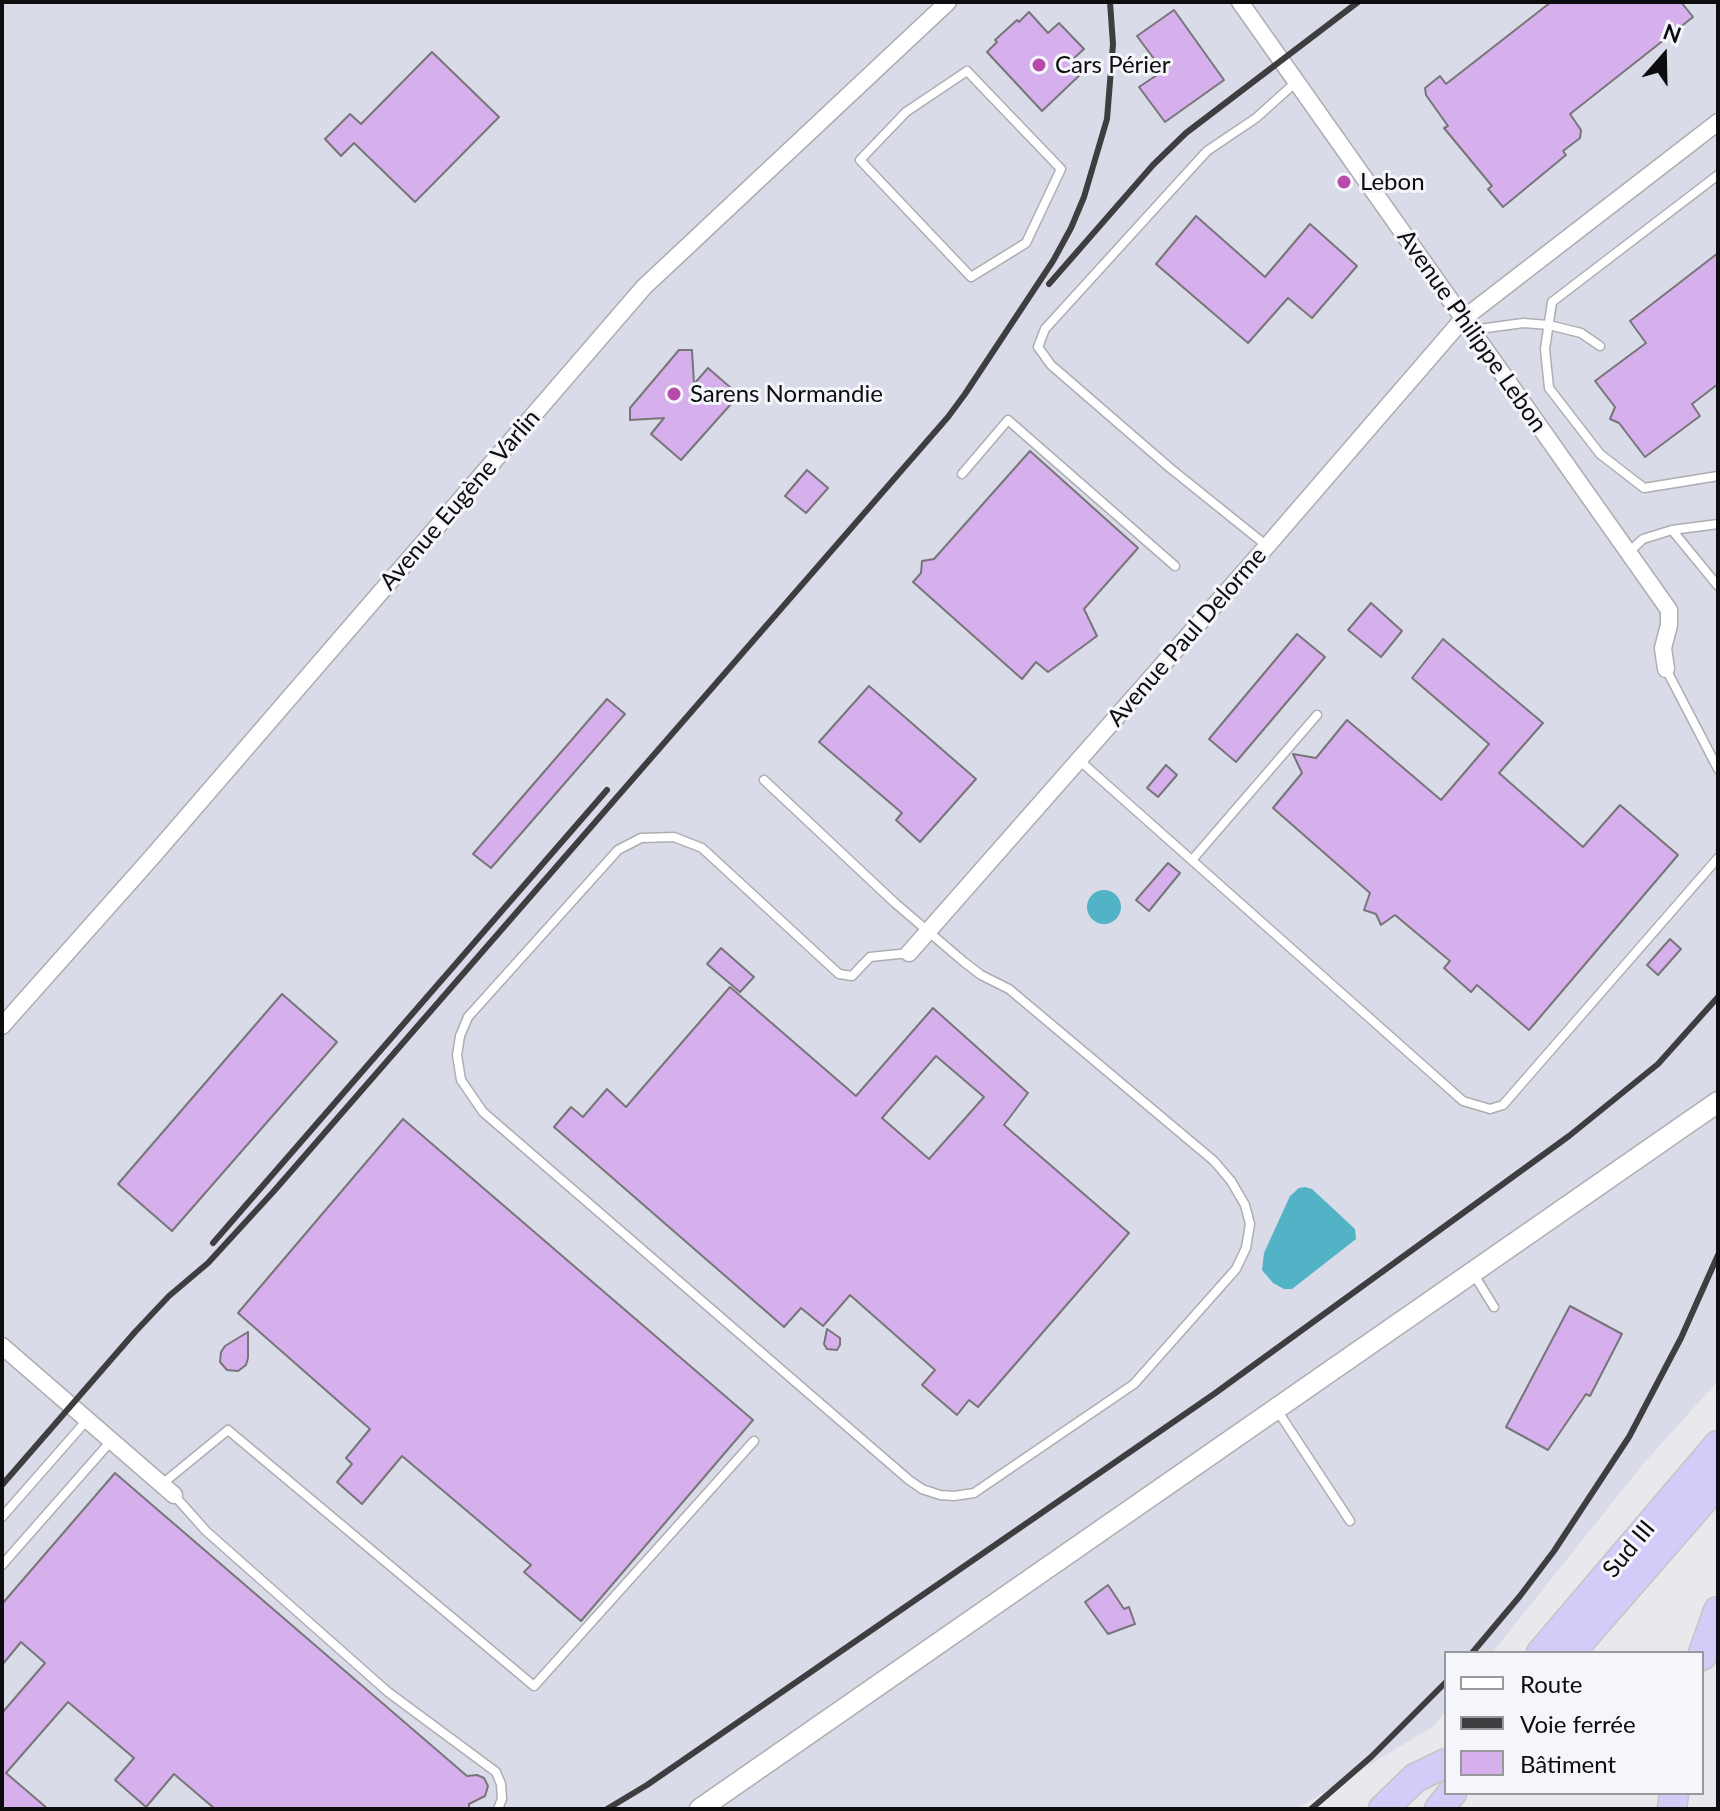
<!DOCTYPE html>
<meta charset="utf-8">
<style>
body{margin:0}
#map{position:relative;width:1720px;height:1811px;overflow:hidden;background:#e8e8ed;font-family:Lato,sans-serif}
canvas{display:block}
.frame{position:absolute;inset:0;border:4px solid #0d0d0f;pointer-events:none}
.legend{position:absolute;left:1444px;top:1651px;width:260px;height:144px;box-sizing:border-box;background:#f5f6fb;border:2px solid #98999d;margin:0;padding:10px 14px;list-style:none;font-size:24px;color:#0d0d0f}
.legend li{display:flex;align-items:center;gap:16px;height:40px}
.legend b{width:40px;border:2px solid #98999d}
.north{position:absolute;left:1624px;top:16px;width:80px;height:80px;-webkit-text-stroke:6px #f5f6fb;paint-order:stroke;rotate:20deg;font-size:22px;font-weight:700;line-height:32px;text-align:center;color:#0d0d0f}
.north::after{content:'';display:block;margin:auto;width:28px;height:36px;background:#0d0d0f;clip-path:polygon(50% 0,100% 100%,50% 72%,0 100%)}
</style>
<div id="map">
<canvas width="1720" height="1811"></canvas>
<div class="frame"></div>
<ul class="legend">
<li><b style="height:10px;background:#fff"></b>Route</li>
<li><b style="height:10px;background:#3e3e40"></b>Voie ferrée</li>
<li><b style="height:22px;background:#d6b0ed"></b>Bâtiment</li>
</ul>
<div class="north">N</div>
</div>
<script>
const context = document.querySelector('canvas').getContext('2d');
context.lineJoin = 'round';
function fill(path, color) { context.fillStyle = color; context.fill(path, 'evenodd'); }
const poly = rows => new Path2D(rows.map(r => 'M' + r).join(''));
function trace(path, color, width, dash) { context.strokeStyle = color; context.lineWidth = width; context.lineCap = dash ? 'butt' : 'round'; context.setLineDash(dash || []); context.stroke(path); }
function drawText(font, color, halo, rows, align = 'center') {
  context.font = font + ' Lato,sans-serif'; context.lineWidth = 6; context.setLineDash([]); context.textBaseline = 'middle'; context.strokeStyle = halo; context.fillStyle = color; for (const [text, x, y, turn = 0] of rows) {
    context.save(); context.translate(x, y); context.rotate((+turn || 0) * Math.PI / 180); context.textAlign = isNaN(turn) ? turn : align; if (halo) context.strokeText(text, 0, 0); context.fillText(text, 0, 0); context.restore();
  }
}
const built = poly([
 [2,2,1718,2,1718,1381,1644,1463,1492,1653,1446,1653,1446,1711,1434,1726,1296,1809,2,1809]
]);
const water = poly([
 '1087 907a17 17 0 1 1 34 0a17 17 0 1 1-34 0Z',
 [1305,1187,1312,1189,1355,1229,1356,1239,1292,1289,1284,1289,1273,1283,1262,1270,1264,1253,1290,1196,1299,1188]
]);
const building = poly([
 [1551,2,1681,2,1693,17,1570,114,1581,130,1580,138,1563,151,1566,155,1503,207,1488,189,1492,186,1444,128,1448,126,1426,95,1425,88,1440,76,1446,84,1551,2],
 [1174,10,1224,80,1165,122,1139,87,1163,71,1137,36,1174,10],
 [1029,12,1048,33,1059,23,1084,49,1073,59,1084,71,1042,111,987,52,997,42,995,40,1017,20,1019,22,1029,12],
 [432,52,499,117,415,202,354,143,341,156,325,139,350,114,361,124,432,52],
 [1196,216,1265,277,1310,224,1357,266,1312,318,1288,298,1248,343,1156,264,1196,216],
 [1718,253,1718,384,1692,404,1700,416,1645,457,1619,423,1610,419,1615,407,1595,381,1646,343,1630,321,1718,253],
 [679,350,692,350,694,384,708,368,739,395,681,460,651,434,664,418,630,420,630,408,679,350],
 [1030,451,1138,548,1084,609,1097,636,1048,672,1036,662,1022,679,913,582,921,573,922,561,934,559,1030,451],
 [807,470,828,488,806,513,785,496,807,470],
 [1371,603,1402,631,1381,657,1348,630,1371,603],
 [1297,634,1325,657,1236,762,1209,739,1297,634],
 [1443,639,1543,723,1499,773,1583,847,1620,805,1678,855,1529,1030,1477,985,1471,992,1444,968,1450,961,1395,915,1381,925,1376,914,1364,910,1370,893,1273,808,1302,773,1293,754,1316,758,1347,720,1441,800,1489,744,1412,678,1443,639],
 [869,686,976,779,920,842,896,820,902,813,819,742,869,686],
 [607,699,625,714,491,868,473,854,607,699],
 [1166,765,1177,775,1158,797,1147,788,1166,765],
 [1168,863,1180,873,1149,911,1136,900,1168,863],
 [1670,939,1681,949,1658,975,1647,965,1670,939],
 [721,948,754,977,740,992,707,964,721,948],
 [730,987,856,1096,933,1008,1028,1093,1004,1125,1129,1233,978,1407,969,1400,957,1415,922,1385,935,1370,850,1295,823,1326,801,1308,784,1327,554,1127,571,1107,583,1117,607,1089,626,1107,730,987],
 [936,1056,984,1097,929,1159,882,1118,936,1056],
 [282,994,337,1042,172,1231,118,1184,282,994],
 [403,1119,753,1420,581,1621,524,1572,531,1565,402,1456,362,1504,337,1482,352,1464,346,1458,370,1429,238,1313,403,1119],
 [1570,1306,1622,1334,1590,1396,1586,1394,1548,1450,1506,1427,1570,1306],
 [827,1329,840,1338,840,1345,837,1350,827,1349,824,1344,827,1329],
 [248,1332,248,1358,246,1365,238,1371,227,1370,220,1362,221,1352,225,1346,248,1332],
 [115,1473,467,1776,477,1775,484,1778,488,1786,485,1796,469,1804,469,1809,215,1809,174,1774,146,1807,115,1780,134,1758,68,1702,6,1773,48,1809,2,1809,2,1713,45,1663,21,1642,2,1665,2,1604,115,1473],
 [1108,1585,1124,1609,1129,1607,1135,1624,1108,1634,1085,1602,1108,1585]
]);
const service = poly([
 [967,71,1061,169,1026,243,971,277,860,160,906,112,967,71],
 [1718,175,1552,302,1545,349,1549,388,1600,454,1644,488,1718,476],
 [1472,330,1523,323,1549,325,1581,333,1600,346],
 [962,474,1008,420,1175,566],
 [1672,530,1718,586],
 [1267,546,1170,468,1051,365,1038,347,1045,329,1207,151,1256,118,1296,82],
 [1629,552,1643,539,1672,530,1718,524],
 [1666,669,1718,769],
 [1079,760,1463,1101,1490,1109,1503,1105,1718,858],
 [764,780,895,903,964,962,981,975,1009,989,1214,1161,1231,1181,1245,1205,1250,1224,1246,1248,1236,1269,1134,1384,974,1493,954,1496,940,1495,922,1489,909,1480,483,1112,461,1080,457,1055,460,1036,468,1017,618,850,641,838,674,837,702,848,839,974,852,976,870,957,909,953],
 [1192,860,1317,715],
 [1473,1273,1494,1307],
 [1277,1410,1350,1521],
 [162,1484,228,1430,534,1686,754,1441],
 [174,1495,206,1531,388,1692,496,1772,501,1784,502,1799,498,1809],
 [2,1517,87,1420],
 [2,1565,111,1441]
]);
const minor = poly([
 [1240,2,1669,610,1669,625,1663,648,1666,669],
 [909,953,1267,546,1463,319,1718,122],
 [2,1026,153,856,644,287,948,2],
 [2,1346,174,1495]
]);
const tertiary = poly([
 [700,1809,1718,1102]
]);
const trunk = poly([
 [1541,1653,1718,1445],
 [1570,1653,1718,1483],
 [1702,1656,1718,1611],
 [1383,1809,1415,1778,1446,1763],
 [1439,1809,1452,1793],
 [1672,1809,1674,1793]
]);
const rail = poly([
 [1049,284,1153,165,1186,133,1358,2],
 [213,1243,607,790],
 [2,1485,135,1332,169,1296,208,1263,274,1191,948,417,965,394,1053,261,1071,228,1084,197,1107,119,1113,44,1110,2],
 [1472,1653,1520,1596,1554,1551,1629,1437,1681,1338,1718,1255],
 [607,1809,647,1785,1214,1394,1569,1136,1658,1064,1718,997],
 [1311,1809,1371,1757,1446,1682]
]);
const markers = [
 [1039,65,8,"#b74aaa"],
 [1344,182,8,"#b74aaa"],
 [674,394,8,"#b74aaa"]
];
const poiNames = [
 ["Cars Périer",1055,65],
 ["Lebon",1360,182],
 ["Sarens Normandie",690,394]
];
const streetNames = [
 ["Avenue Philippe Lebon",1472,331,55],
 ["Avenue Eugène Varlin",460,500,-49],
 ["Avenue Paul Delorme",1187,637,-49],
 ["Sud III",1629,1549,-50]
];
fill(built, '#dadbe8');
fill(water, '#53b3c6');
fill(building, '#d6b0ed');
trace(building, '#787579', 2);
trace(service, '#adadb2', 11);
trace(minor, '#adadb2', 19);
trace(tertiary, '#adadb2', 23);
trace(trunk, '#c5c5c5', 31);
trace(service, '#fff', 8);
trace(minor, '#fff', 16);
trace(tertiary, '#fff', 20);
trace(trunk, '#d2ccf8', 28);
trace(rail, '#3e3e40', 6);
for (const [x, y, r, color] of markers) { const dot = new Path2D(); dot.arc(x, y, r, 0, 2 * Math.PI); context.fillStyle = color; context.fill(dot); trace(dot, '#f5f6fb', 3); }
drawText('24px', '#0d0d0f', '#f5f6fb', poiNames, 'left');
drawText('24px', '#0d0d0f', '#f5f6fb', streetNames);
</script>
